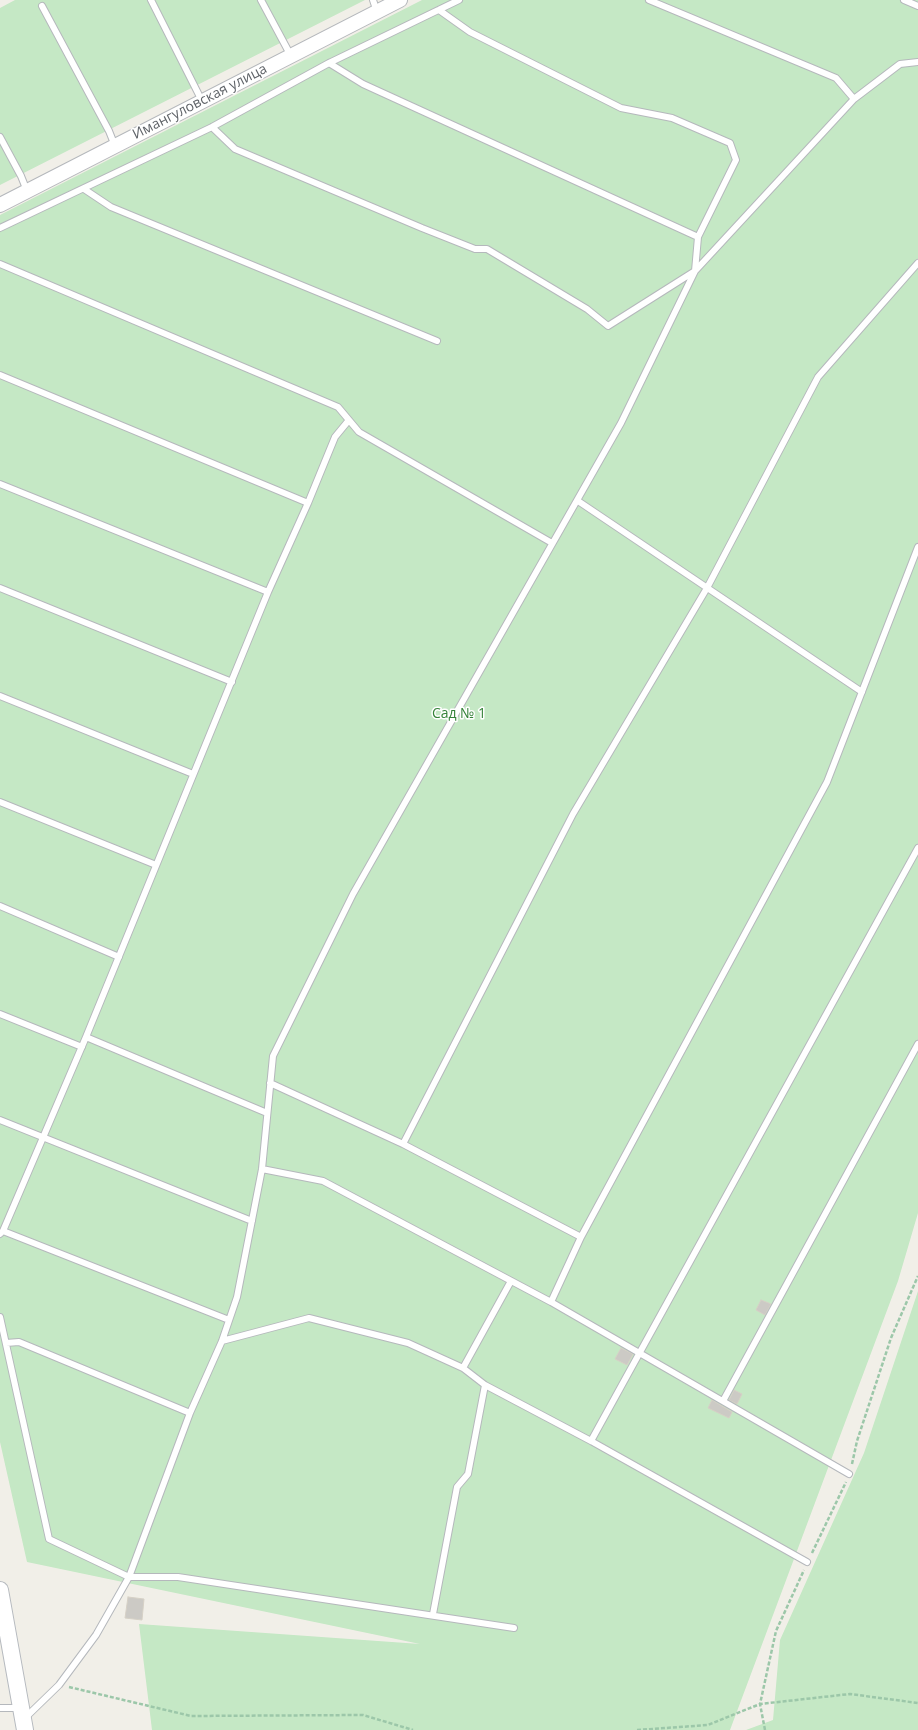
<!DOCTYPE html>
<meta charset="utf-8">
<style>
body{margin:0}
canvas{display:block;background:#f1efe8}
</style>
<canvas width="918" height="1730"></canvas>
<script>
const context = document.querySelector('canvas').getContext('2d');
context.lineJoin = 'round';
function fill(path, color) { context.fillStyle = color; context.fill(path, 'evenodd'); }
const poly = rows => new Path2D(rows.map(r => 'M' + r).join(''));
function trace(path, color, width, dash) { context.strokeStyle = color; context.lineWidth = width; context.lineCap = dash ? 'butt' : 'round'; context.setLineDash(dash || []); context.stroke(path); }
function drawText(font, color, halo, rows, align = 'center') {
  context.font = font + ' "Open Sans",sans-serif'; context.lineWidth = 3; context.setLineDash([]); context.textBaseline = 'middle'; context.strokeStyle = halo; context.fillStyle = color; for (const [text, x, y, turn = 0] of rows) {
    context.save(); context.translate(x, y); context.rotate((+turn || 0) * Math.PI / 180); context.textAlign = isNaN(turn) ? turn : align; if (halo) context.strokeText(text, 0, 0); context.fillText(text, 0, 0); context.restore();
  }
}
const green = poly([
 [15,0,365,0,0,185,0,8],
 [422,0,918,0,918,1213,898,1281,730,1730,152,1730,139,1624,420,1644,27,1562,0,1442,0,215],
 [918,1291,918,1730,746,1730,773,1720,780,1640,864,1453]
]);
const building = poly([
 [761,1300,771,1304,765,1315,756,1310,761,1300],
 [621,1348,633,1354,627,1365,615,1359,621,1348],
 [734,1390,742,1394,737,1404,729,1400,734,1390],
 [712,1400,732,1412,729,1418,708,1408,712,1400],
 [128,1597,144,1599,142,1620,125,1618,128,1597]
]);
const path = poly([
 [852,1464,857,1441,891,1338,918,1276],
 [812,1553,846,1482],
 [69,1687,191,1716,363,1715,413,1730],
 [637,1730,708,1725,760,1704,850,1694,918,1703],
 [765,1730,760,1704,776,1631,804,1570]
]);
const service = poly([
 [151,0,202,101],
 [261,0,291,56],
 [373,0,377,12],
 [649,0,836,78,854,99],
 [904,0,918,6],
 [42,6,109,131,115,146],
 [329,63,363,84,698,237],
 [212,127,235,149,422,228,475,249,487,249,587,309,608,326,695,271,698,237,736,160,730,143,672,118,621,108,470,32,439,10],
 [0,137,21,176,27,191],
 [84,189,111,207,437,341],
 [0,228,212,127,329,63,459,0],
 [0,264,338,407,359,432,552,543],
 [0,375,308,503],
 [0,484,268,592],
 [578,501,862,692],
 [0,588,232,682],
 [0,696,193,774],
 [0,802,156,865],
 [0,906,119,957],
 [0,1014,82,1047],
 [86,1037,267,1113],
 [270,1083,403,1144,581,1237],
 [0,1120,252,1221],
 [403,1144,573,814,707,588,818,377,918,263],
 [262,1169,323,1181,551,1302,849,1474],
 [3,1231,229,1320],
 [0,1234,3,1231,86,1037,268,592,308,503,335,437,349,420],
 [551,1302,581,1237,827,782,918,547],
 [0,1317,49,1539,129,1577,178,1577,514,1628],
 [222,1341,309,1318,408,1343,463,1368,485,1385,591,1441,807,1562],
 [6,1343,19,1342,190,1413],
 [463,1368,511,1281],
 [723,1401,918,1044],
 [591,1441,918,848],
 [433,1614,457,1487,468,1474,485,1385],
 [0,1708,21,1708],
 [25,1718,59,1685,96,1635,129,1577,190,1413,222,1341,237,1297,262,1169,273,1056,353,894,621,423,695,271,854,99,900,64,918,62]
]);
const tertiary = poly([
 [0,205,400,0]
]);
const secondary = poly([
 [0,1590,25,1730]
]);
const streetNames = [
 ["Имангуловская улица",200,102,-27]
];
const parkNames = [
 ["Сад № 1",459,714]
];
fill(green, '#c5e8c5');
fill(building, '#cccac5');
trace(building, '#d6d1c6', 1);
trace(service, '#b5b8bc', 8);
trace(tertiary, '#b5b8bc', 16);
trace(secondary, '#b6babf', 18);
trace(path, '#9cc7a9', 2.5, [4, 2]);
trace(service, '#fff', 6);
trace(tertiary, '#fff', 14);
trace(secondary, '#fff', 16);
drawText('14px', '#5f6368', '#fff', streetNames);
drawText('14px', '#348238', '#fff', parkNames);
</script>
